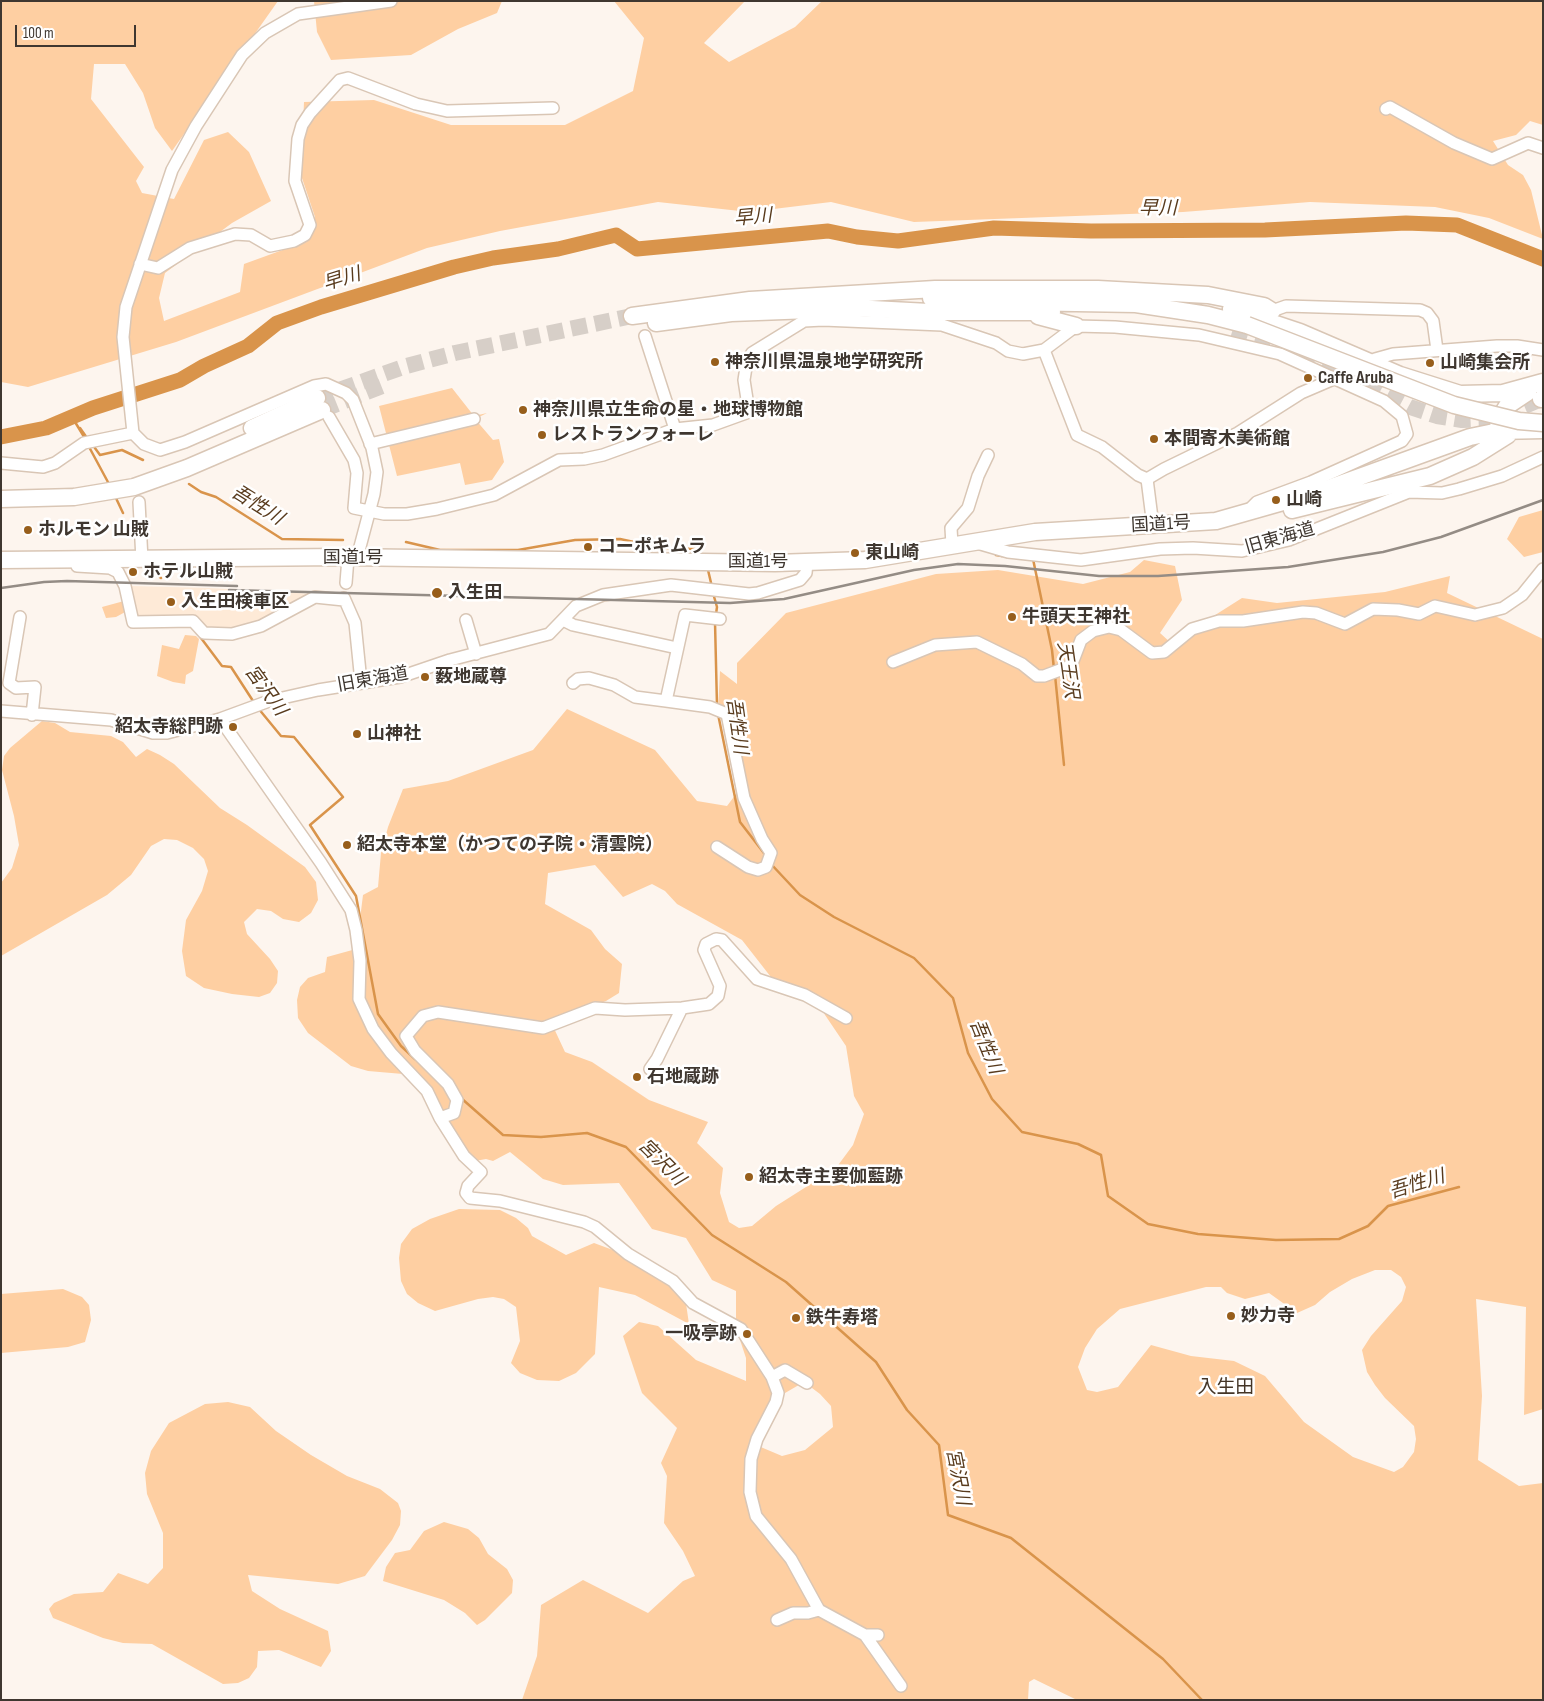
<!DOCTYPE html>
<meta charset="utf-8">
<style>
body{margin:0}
#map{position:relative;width:1544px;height:1701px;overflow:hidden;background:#fdf5ee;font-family:"Sofia Sans Condensed",sans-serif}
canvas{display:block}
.frame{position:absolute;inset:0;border:2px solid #3f3730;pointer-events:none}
.scale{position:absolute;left:15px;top:25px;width:121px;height:22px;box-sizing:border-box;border:2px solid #3f3730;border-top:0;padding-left:6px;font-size:15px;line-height:18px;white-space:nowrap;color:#3f3730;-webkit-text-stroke:4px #fff;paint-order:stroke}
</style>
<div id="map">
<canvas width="1544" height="1701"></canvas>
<div class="frame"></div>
<div class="scale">100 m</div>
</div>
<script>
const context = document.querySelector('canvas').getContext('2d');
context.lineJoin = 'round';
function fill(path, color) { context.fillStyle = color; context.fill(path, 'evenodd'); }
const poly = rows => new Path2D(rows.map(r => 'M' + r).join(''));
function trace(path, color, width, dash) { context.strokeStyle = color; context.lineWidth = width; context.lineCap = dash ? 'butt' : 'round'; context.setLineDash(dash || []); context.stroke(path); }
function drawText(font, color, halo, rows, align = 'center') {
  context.font = font + ' "Sofia Sans Condensed","Noto Sans JP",sans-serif'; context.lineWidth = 5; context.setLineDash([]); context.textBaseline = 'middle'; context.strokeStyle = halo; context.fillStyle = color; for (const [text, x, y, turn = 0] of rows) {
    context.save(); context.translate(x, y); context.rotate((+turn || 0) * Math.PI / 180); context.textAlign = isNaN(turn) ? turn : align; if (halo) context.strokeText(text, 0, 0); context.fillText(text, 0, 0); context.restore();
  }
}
const built = poly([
 [130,586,209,588,314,594,267,621,233,631,138,620]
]);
const green = poly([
 [1,1,278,1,172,151,155,128,143,93,125,64,94,64,91,99,144,167,136,181,142,193,174,199,204,140,228,132,249,152,271,201,232,223,165,273,159,298,164,321,240,292,244,264,299,244,315,217,301,175,304,102,374,100,451,125,565,125,633,91,644,38,614,1,745,1,704,43,729,62,795,27,822,1,1543,1,1543,125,1530,121,1516,135,1493,141,1508,165,1523,175,1531,190,1543,239,1489,218,1435,207,1310,202,1183,212,914,222,831,202,749,212,658,202,500,231,427,248,176,342,28,387,1,382],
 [314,1,502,1,497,13,458,29,411,55,331,60,317,32],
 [452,388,474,416,487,413,475,419,493,440,499,439,504,462,492,480,465,485,460,463,397,476,379,406],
 [1543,510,1543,552,1524,557,1507,539,1519,517],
 [1144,560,1175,566,1182,600,1160,633,1171,643,1242,598,1277,603,1336,597,1385,592,1450,576,1447,593,1543,639,1543,1409,1524,1415,1526,1307,1476,1299,1482,1396,1478,1460,1519,1486,1543,1483,1543,1700,1077,1700,1034,1679,1029,1682,1028,1700,522,1700,537,1656,541,1605,583,1580,648,1613,683,1581,695,1576,683,1551,664,1523,667,1476,661,1463,677,1428,642,1393,623,1336,639,1322,658,1326,696,1360,746,1381,746,1358,736,1328,736,1291,712,1280,686,1238,652,1229,619,1183,563,1185,543,1179,510,1152,493,1161,486,1159,475,1161,463,1149,427,1087,403,1074,368,1071,351,1066,308,1033,298,1018,297,1000,300,987,308,978,325,972,327,957,356,949,364,938,360,919,363,895,378,887,381,853,388,827,403,789,448,781,533,750,567,709,655,750,697,801,727,806,736,794,728,737,718,711,720,671,737,684,737,663,786,613,936,574,998,570,1083,584,1130,572],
 [595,865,623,897,652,884,665,891,677,904,742,940,774,981,806,997,823,1012,846,1046,854,1096,864,1114,853,1145,836,1168,776,1206,752,1226,739,1228,729,1222,720,1193,723,1168,697,1143,708,1122,649,1100,592,1062,565,1052,551,1022,606,1001,619,993,622,964,605,949,591,930,545,904,548,873],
 [1375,1270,1391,1270,1401,1277,1406,1287,1402,1301,1371,1336,1362,1350,1367,1372,1375,1385,1385,1398,1414,1426,1416,1439,1414,1452,1403,1467,1394,1472,1353,1457,1304,1422,1265,1376,1234,1361,1191,1356,1151,1345,1118,1387,1097,1392,1087,1390,1078,1367,1085,1348,1097,1329,1120,1309,1206,1287,1221,1287,1227,1293,1245,1299,1269,1293,1297,1313,1315,1305,1330,1292,1352,1279],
 [804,1382,820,1394,831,1406,833,1427,805,1450,782,1456,756,1445,773,1400],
 [124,601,127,611,116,617,106,618,102,607],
 [185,635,196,636,199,639,193,671,186,675,185,684,173,682,157,676,162,645,179,649],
 [42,721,55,723,70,732,111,736,123,742,136,757,147,749,160,755,174,764,220,808,247,825,305,867,316,882,318,900,311,913,299,922,283,919,271,911,257,909,244,922,247,934,270,959,278,971,277,983,270,993,259,997,232,994,204,988,186,976,182,951,186,920,202,891,208,871,204,859,193,848,177,840,164,839,151,846,131,875,107,895,1,956,1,883,12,868,19,845,14,816,2,770,4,756,10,748],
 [459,1209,500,1210,516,1218,528,1228,532,1236,566,1255,594,1243,640,1260,684,1290,689,1324,635,1295,599,1287,595,1354,576,1373,559,1381,537,1380,520,1373,511,1363,520,1341,516,1307,504,1299,493,1297,478,1299,435,1311,418,1303,407,1294,401,1281,399,1258,401,1244,412,1229,430,1219],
 [63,1289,82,1297,89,1305,91,1320,85,1342,68,1347,1,1353,1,1294],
 [228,1402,250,1407,276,1431,311,1455,347,1476,380,1489,398,1503,401,1511,400,1525,392,1540,365,1576,338,1584,248,1575,252,1591,280,1609,328,1631,331,1651,321,1667,279,1650,258,1651,257,1667,249,1678,238,1683,223,1684,152,1644,123,1643,103,1638,53,1618,49,1609,54,1603,74,1594,103,1592,118,1573,148,1584,163,1568,163,1533,147,1494,145,1473,151,1451,169,1423,205,1404],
 [444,1522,468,1529,479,1538,488,1554,507,1569,513,1580,512,1593,485,1620,477,1625,465,1613,444,1600,383,1581,386,1567,395,1553,410,1550,424,1531]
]);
const stream = poly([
 [72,417,86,440],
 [80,428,87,438],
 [92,444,100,455,122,450,143,460],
 [88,445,109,484],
 [189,484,201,492,216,497,282,539,343,540],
 [115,496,123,513],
 [406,542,440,550,518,550,575,540,620,539,662,548,699,549],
 [996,555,1002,556],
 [1033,559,1052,650,1054,669],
 [149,568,161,578],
 [708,570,712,587],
 [713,593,717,607,716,614],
 [715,622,717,706],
 [198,634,222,666,231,667,255,704],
 [1055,675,1064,765],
 [258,708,281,736,294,737,343,797,310,825,356,896,378,1014,401,1046,415,1059],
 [718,714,740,822,767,857],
 [771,864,800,895,834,917,914,958,953,998,968,1053,992,1099,1022,1132,1078,1144,1101,1155,1108,1196,1148,1224,1198,1234,1276,1240,1339,1239,1368,1226,1388,1206,1459,1187],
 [461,1098,503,1135,541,1137,587,1133,626,1147,712,1235,786,1282,876,1362,907,1410,939,1445,948,1515,1011,1538,1163,1659,1202,1700]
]);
const river = poly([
 [1,437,46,428,93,408,180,380,204,366,248,346,277,323,321,307,454,267,493,258,558,249,616,235,637,249,828,231,857,237,898,241,994,228,1091,231,1265,230,1406,223,1457,225,1543,259]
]);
const highwayTunnel = poly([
 [1232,332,1292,351,1356,378,1410,407,1437,416,1462,420,1487,419,1513,411,1541,399],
 [317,398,403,367,455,353,632,316],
 [322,410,382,386]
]);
const minor = poly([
 [1386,109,1390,107,1454,143,1492,159,1528,143,1543,148],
 [140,264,158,268,190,248,235,234,251,235,270,246,294,241,305,235,310,225,295,181,298,139,302,125,310,113,340,80,348,78,416,104,447,111,553,108],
 [1268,316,1272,311,1286,306,1420,310,1427,313,1433,321,1437,350],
 [645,336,675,429],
 [1044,350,1077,435,1102,447,1138,475,1147,479,1153,526],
 [1375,359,1393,354,1497,346,1517,346,1543,350],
 [329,417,354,460,357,473,354,508,384,514,407,514,437,509,494,495,559,460,584,459,603,455,675,429,713,425,749,412,744,380,747,361,752,353,804,321,823,320,942,325,996,343,1008,351,1023,354,1044,350,1076,326,1115,327,1199,335,1280,354,1384,401,1402,416,1407,434,1402,441,1311,482,1257,502,1252,507],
 [370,444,474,419],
 [1,463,43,467,55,463,84,443,133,433],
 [1147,479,1164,469,1238,433,1301,393,1350,372],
 [139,502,142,560],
 [977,543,1008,552,1081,560,1160,549,1193,548,1242,551,1289,540,1409,492,1442,493,1459,489,1502,476,1543,457],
 [952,545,951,528,968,508,978,476,988,455],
 [357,558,374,494,377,472,372,448,353,400,346,393,326,384,314,386,185,442,160,450,144,444,133,433,123,337,126,307,172,170,196,126,242,55,265,33,298,14,391,1],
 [77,566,110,568,118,572,125,586,133,622,193,621,204,633,232,634,261,626,315,597,344,600],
 [346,583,348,558],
 [344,598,355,623,361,682],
 [20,617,9,683,16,688,35,687,32,715],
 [466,620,476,654],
 [563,620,573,625,677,648],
 [893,662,935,645,977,642,1022,664,1037,676,1044,676,1068,667,1073,661,1081,640,1093,631,1109,627,1121,630,1152,653,1164,652,1192,629,1219,621,1243,621,1303,612,1316,613,1345,624,1373,609,1398,610,1419,614,1435,606,1475,615,1503,608,1522,595,1543,569],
 [573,683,578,679,589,678,614,685,635,697,666,701],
 [1,711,111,720,153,733,167,733,220,719,269,701,318,690,400,677,450,660,549,634,576,606,603,595,671,585,749,594,758,593,800,580,806,573,807,563],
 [220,719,321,863,351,910,356,930,360,961,359,999,373,1029,391,1053,427,1091,440,1118,464,1156,481,1172,468,1186,466,1193,470,1198,500,1201,584,1222,595,1227,628,1254,673,1281,693,1303,741,1329,772,1377,778,1393,776,1402,757,1439,751,1459,750,1492,756,1516,791,1559,819,1610,865,1635,901,1686],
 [717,847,748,867,758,870,766,867,771,853,762,839,744,798,727,714,710,707,666,701,685,615,720,619],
 [650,1069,657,1059,682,1008],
 [440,1118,454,1113,457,1100,448,1084,415,1051,406,1036,423,1016,438,1012,543,1028,595,1008,625,1010,682,1008,709,1004,718,996,720,986,704,950,706,944,716,939,722,940,757,979,805,995,846,1018],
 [772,1377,785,1370,807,1383],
 [777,1620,793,1613,808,1613,819,1610],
 [865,1635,878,1635]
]);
const highway = poly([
 [931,298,957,301,1136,304,1208,315,1247,325],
 [853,308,929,312,1052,312],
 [1231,309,1300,332,1400,375,1460,394,1503,393,1543,382],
 [632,316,750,300,935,289,1098,289,1208,295,1264,306,1272,311],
 [1038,316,1076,326],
 [656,323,731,313,864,308],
 [1541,399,1543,398],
 [252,428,317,398],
 [1498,429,1499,419,1507,406,1528,392],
 [1,499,74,497,134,487,187,468,322,410],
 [1292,510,1430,476,1473,457,1508,435],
 [1,560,342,557,775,563,865,560,1035,532,1216,521,1318,492,1470,437,1499,431,1543,430]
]);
const rail = poly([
 [1,588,44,582,67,581,237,586],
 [229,590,730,603,784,599,914,570,958,564,1005,566,1099,576,1158,576,1288,567,1383,552,1441,537,1543,500]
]);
const highwayBridge = poly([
 [1247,325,1454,405,1519,421,1543,423]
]);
const markers = [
 [715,362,5,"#975e1b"],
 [1430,363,5,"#975e1b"],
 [1308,378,5,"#975e1b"],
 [523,410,5,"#975e1b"],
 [542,435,5,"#975e1b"],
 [1154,439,5,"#975e1b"],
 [1276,500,5,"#975e1b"],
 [28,530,5,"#975e1b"],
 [588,547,5,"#975e1b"],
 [855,553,5,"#975e1b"],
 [133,572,5,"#975e1b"],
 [437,593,6,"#975e1b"],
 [171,602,5,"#975e1b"],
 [1012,617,5,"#975e1b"],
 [425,677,5,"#975e1b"],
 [233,727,5,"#975e1b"],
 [357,734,5,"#975e1b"],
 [347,845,5,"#975e1b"],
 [637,1077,5,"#975e1b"],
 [749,1177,5,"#975e1b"],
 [1231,1316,5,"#975e1b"],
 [796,1318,5,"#975e1b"],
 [747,1334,5,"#975e1b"]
];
const poiNames = [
 ["神奈川県温泉地学研究所",725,362],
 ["山崎集会所",1440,363],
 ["Caffe Aruba",1318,378],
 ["神奈川県立生命の星・地球博物館",533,410],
 ["レストランフォーレ",552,435],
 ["本間寄木美術館",1164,439],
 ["山崎",1286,500],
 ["ホルモン 山賊",38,530],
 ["コーポキムラ",598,547],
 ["東山崎",865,553],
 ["ホテル山賊",143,572],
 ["入生田",448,593],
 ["入生田検車区",181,602],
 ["牛頭天王神社",1022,617],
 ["薮地蔵尊",435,677],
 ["紹太寺総門跡",223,727,"right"],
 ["山神社",367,734],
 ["紹太寺本堂（かつての子院・清雲院）",357,845],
 ["石地蔵跡",647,1077],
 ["紹太寺主要伽藍跡",759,1177],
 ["妙力寺",1241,1316],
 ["鉄牛寿塔",806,1318],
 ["一吸亭跡",737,1334,"right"]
];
const streetNames = [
 ["国道1号",1161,525,-3],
 ["旧東海道",1280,539,-16],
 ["国道1号",353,558],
 ["国道1号",758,562],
 ["旧東海道",373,680,-10]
];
const waterNames = [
 ["早川",1158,209],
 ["早川",753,218,-5],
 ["早川",342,280,-17],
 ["吾性川",257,506,32],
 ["天王沢",1067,670,82],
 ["宮沢川",265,691,54],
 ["吾性川",736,726,82],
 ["吾性川",985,1047,68],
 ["宮沢川",661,1163,45],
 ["吾性川",1417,1185,-17],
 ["宮沢川",957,1477,79]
];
const neighbourhoodNames = [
 ["入生田",1226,1388]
];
fill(built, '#feead7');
fill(green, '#fecfa2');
trace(stream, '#d9944b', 2.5);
trace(river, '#d9944b', 15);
trace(highwayTunnel, '#d7cfc8', 16, [16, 8]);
trace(minor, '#d9c6b5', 14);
trace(highway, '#d9c6b5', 19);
trace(minor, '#fff', 11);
trace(highway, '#fff', 16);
trace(rail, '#948c85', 2.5);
trace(highwayBridge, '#d9c6b5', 19, []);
trace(highwayBridge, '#fff', 16);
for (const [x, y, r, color] of markers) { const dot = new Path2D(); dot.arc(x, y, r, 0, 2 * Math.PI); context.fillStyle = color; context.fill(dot); trace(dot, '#fff', 2); }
drawText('bold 18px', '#3f3730', '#fff', poiNames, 'left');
drawText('18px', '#3f3730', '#fff', streetNames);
drawText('italic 19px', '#593b1d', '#fff', waterNames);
drawText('19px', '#443526', '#fff', neighbourhoodNames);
</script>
